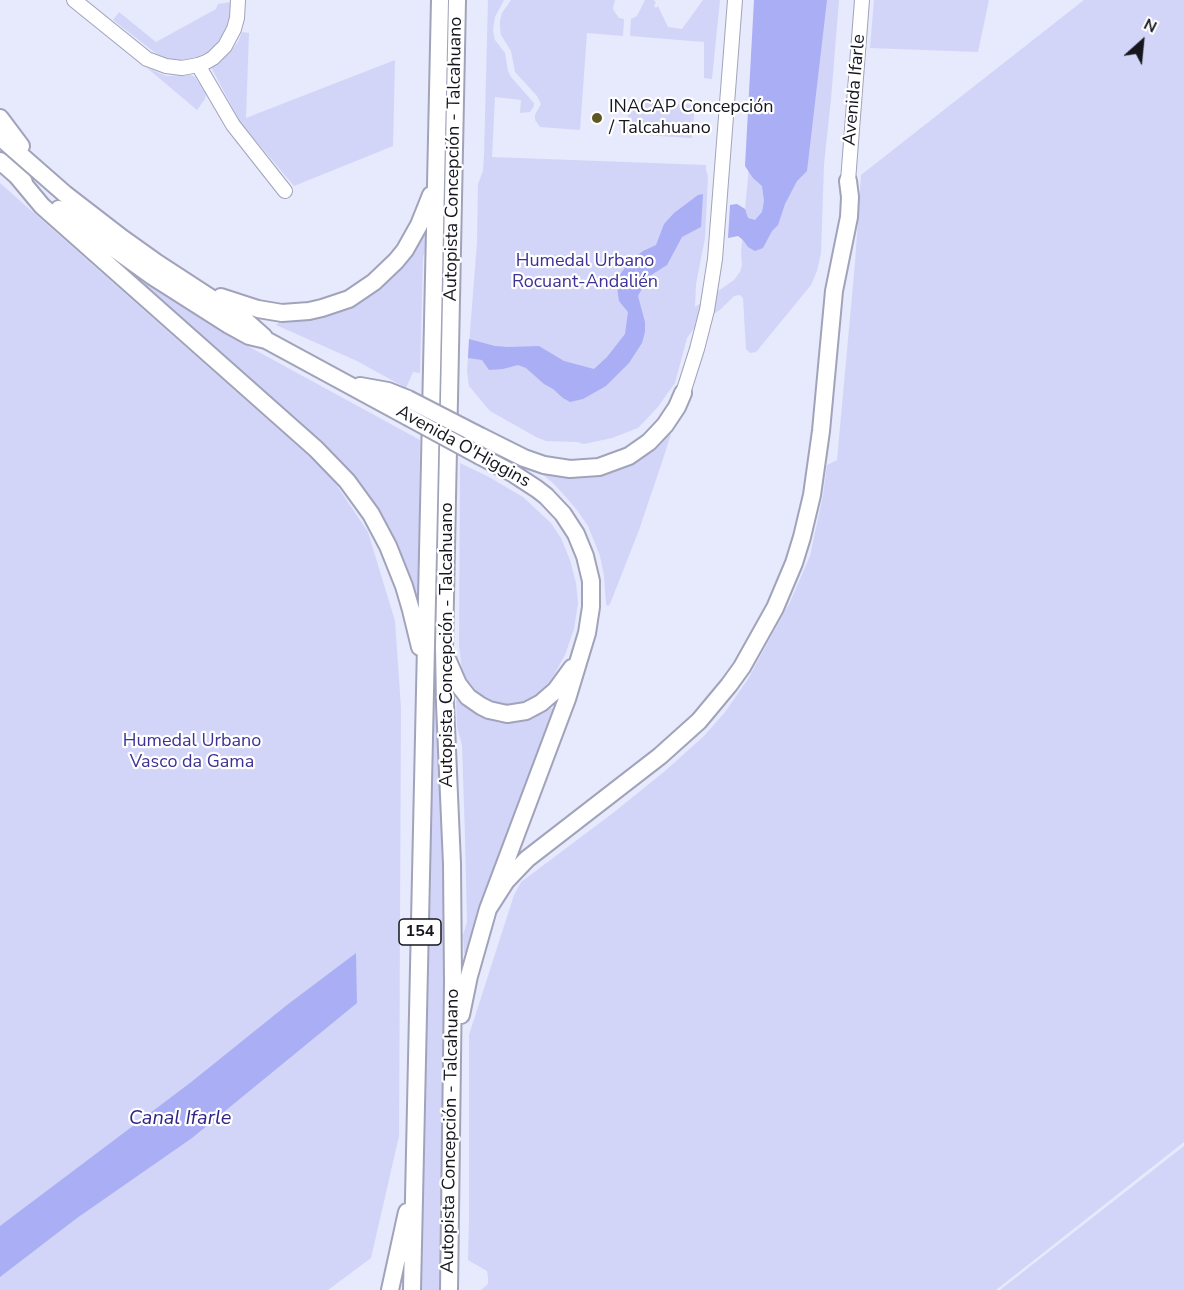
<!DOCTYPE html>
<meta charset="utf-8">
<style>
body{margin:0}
#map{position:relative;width:1184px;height:1290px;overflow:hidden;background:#e7e9fd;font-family:"Nunito Sans",sans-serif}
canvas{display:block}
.north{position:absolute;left:1112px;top:12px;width:60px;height:60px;-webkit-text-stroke:4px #fff;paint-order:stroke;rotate:27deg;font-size:16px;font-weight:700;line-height:24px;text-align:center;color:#15161e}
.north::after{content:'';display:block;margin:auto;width:21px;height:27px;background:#15161e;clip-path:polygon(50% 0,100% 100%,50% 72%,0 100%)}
</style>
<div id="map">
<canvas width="1184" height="1290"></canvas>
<div class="north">N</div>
</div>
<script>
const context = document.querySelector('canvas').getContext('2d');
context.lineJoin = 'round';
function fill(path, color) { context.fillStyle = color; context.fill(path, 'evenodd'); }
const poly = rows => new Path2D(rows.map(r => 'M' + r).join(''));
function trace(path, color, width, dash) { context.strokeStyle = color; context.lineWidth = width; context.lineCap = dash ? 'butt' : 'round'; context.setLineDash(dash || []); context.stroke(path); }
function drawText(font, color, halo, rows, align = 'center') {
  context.font = font + ' "Nunito Sans",sans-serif'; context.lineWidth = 4.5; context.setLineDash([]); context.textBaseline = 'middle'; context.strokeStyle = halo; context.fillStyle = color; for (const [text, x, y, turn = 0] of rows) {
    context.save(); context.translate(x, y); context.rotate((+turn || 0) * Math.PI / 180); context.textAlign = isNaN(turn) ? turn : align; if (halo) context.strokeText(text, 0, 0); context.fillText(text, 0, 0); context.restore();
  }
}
const green = poly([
 [488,0,504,0,495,17,493,30,495,40,505,53,508,71,511,77,534,103,534,106,530,112,520,113,521,100,495,97,492,157,706,165,706,170,708,176,705,238,696,284,695,307,734,280,740,272,742,265,741,253,748,177,752,113,756,0,839,0,831,99,824,164,821,253,817,271,811,285,756,352,750,353,746,349,743,298,740,295,734,296,721,309,695,327,687,338,675,383,657,408,638,428,612,438,584,444,577,442,546,441,536,437,490,411,469,386,467,371,477,242,478,184,483,171,484,156],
 [511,0,615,0,613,8,614,11,619,18,624,19,623,36,587,33,580,130,540,127,535,120,535,115,541,104,537,96,515,72,511,51,501,35,500,28,500,21,502,13],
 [645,0,653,0,656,2,654,6,656,8,658,6,668,27,682,29,703,0,720,0,712,79,704,78,704,42,630,36,631,19,637,16],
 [874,0,989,0,978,52,870,48],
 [1084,0,1184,0,1184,1142,996,1290,481,1290,488,1284,488,1277,487,1271,468,1260,469,1220,469,1035,514,895,521,882,613,813,665,771,704,736,725,712,748,679,790,602,810,556,823,495,827,465,837,460,855,263,861,175],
 [231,2,232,16,223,39,210,51,194,58,175,61,158,55,113,20,119,12,156,42,216,9,218,4],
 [242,32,249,33,246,118,395,60,393,146,294,186,240,122,211,67,228,54,238,42],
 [147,68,167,76,191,75,195,77,206,94,205,99,197,110],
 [629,101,695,105,692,138,626,134],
 [0,183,330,475,368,532,395,621,401,708,399,1136,371,1258,328,1290,0,1290],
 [428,227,426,247,423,258,420,373,413,372,406,388,357,361,276,325,280,321,313,318,337,310,424,229],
 [104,250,153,286,233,338,420,440,418,596,415,596,368,497],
 [670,432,671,434,663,459,639,530,610,604,608,606,606,604,604,576,600,556,588,526,577,510,564,495,553,483,533,467,575,475],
 [438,446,442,448,447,914,445,1111,441,1290,419,1290],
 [460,463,489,477,523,497,551,523,561,538,570,560,576,583,578,603,574,629,565,655,554,675,544,690,530,700,517,705,501,707,476,695,467,685,462,671,459,645],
 [456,700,460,701,474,712,485,717,499,723,514,723,524,721,552,708,555,710,481,900,466,953,464,953,463,935,467,922,465,837,462,745,457,727],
 [1184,1146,1184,1290,1000,1290]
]);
const water = poly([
 [754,0,827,0,807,171,797,181,785,204,778,225,772,231,763,248,755,251,748,247,743,240,738,236,728,238,730,205,737,204,745,209,748,218,755,220,762,212,764,201,762,186,753,178,745,166],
 [703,194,701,227,682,237,667,265,648,277,638,296,645,322,645,332,642,343,629,363,606,386,583,399,570,402,563,398,553,389,544,384,526,368,518,365,503,369,489,370,482,360,468,358,469,339,495,346,508,347,539,346,564,361,594,369,607,357,625,334,628,312,619,301,616,280,630,261,643,251,656,245,664,224,674,213,698,195],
 [356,953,357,1003,192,1138,77,1218,0,1277,0,1226,190,1083,287,1005]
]);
const minor = poly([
 [74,0,147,59,166,66,182,68,198,65,206,62,213,58,225,46,234,29,237,18,238,0],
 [198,65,233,125,285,191],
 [848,181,862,0],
 [683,393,697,349,707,310,715,259,735,0]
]);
const major = poly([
 [0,118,21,146],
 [0,137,65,194,122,238,157,263,246,321,264,337],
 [0,161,24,182],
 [17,176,42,206,316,449,347,481,371,514,388,546,404,586,411,610,420,647],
 [59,209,152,276,229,325,249,336,266,340,408,417],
 [221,297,258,309,282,313,309,311,322,308,349,299,374,282,396,261,405,250,419,225,431,195],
 [360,386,388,391,408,399],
 [480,436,524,458,544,465,570,469,599,467,629,456,649,442,665,425,677,407,683,393],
 [448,661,458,684,468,697,481,706,489,710,507,714,526,711,541,703,556,690,572,668],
 [488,909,506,881,527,859,660,756,699,721,729,685,742,667,775,608,794,563,802,537,812,495,821,431,834,291,849,217,850,197,848,181],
 [461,1015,469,976,488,909,567,699,587,633,591,607,591,581,585,556,576,534,563,514,546,496,537,489,514,474,480,456],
 [390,1290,407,1212],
 [412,1290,440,0],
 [449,1290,453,982,452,864,445,704,444,647,457,0]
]);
const majorBridge = poly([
 [408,399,480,436],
 [408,417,480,456]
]);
const markers = [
 [597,118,6,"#5e5623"]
];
const shields = [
 [420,932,42]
];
const shieldNames = [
 ["154",420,932]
];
const streetNames = [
 ["Avenida Ifarle",855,90,-85],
 ["Autopista Concepción - Talcahuano",454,159,-89],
 ["Avenida O'Higgins",463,447,29],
 ["Autopista Concepción - Talcahuano",448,645,-90],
 ["Autopista Concepción - Talcahuano",451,1131,-89]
];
const poiNames = [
 ["INACAP Concepción",609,108],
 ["/ Talcahuano",609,129]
];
const parkNames = [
 ["Humedal Urbano",585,262],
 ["Rocuant-Andalién",585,283],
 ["Humedal Urbano",192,742],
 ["Vasco da Gama",192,763]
];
const waterNames = [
 ["Canal Ifarle",180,1119]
];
fill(green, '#d2d5f7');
fill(water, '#a9aef5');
trace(minor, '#a1a3bb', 16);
trace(major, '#a1a3bb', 20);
trace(minor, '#fff', 14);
trace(major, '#fff', 16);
trace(majorBridge, '#a1a3bb', 20, []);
trace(majorBridge, '#fff', 16);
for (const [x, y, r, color] of markers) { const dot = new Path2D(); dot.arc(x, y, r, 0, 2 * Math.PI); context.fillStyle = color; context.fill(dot); trace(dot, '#fff', 2); }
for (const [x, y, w] of shields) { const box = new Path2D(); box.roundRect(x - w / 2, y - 13, w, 26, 4.5); context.fillStyle = '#fff'; context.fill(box); trace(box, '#15161e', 1.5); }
drawText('bold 16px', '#15161e', null, shieldNames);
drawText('18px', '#15161e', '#fff', streetNames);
drawText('18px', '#15161e', '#fff', poiNames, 'left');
drawText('18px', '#3d3296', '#fff', parkNames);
drawText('italic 20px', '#322388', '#fff', waterNames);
</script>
